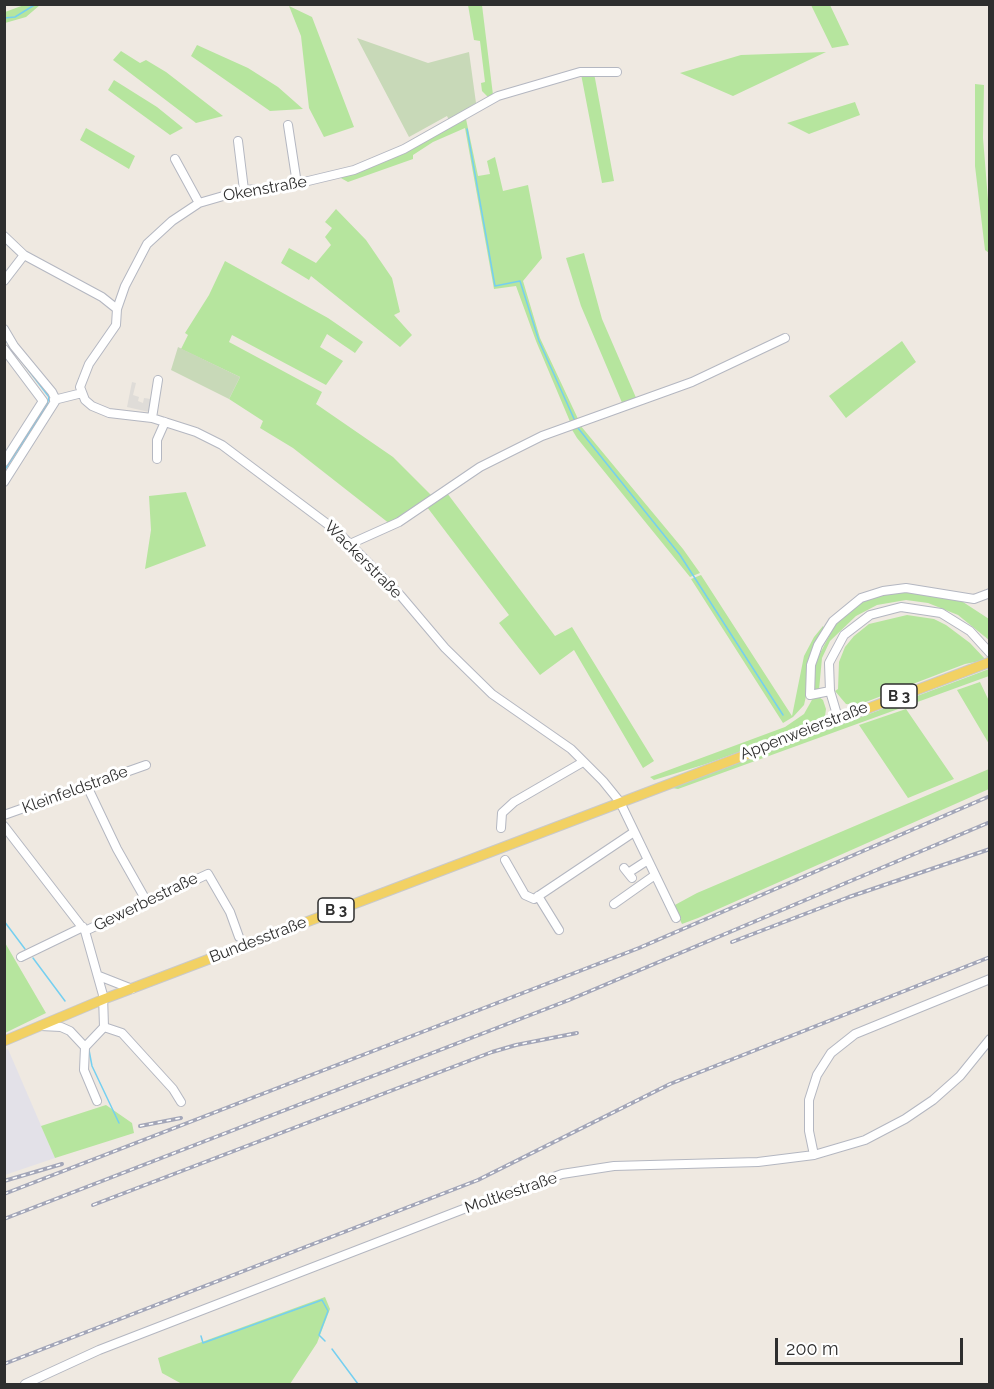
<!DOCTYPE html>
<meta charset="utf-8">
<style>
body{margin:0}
#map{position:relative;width:994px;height:1389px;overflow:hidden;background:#efe9e1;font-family:Raleway,sans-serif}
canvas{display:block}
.frame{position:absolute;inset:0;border:6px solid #2e2e2e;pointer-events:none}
.scale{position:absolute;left:775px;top:1338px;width:188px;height:27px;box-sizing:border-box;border:3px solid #2e2e2e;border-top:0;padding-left:8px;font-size:18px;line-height:21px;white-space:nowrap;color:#2e2e2e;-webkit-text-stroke:4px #fff;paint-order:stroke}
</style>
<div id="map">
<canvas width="994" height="1389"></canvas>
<div class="frame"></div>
<div class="scale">200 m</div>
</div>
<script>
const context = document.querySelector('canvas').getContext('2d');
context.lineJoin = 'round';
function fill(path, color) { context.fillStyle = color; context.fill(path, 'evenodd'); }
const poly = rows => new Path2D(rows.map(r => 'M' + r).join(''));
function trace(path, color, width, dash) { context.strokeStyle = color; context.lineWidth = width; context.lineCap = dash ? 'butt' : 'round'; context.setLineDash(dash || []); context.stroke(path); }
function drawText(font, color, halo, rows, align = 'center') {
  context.font = font + ' Raleway,sans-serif'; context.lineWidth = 6; context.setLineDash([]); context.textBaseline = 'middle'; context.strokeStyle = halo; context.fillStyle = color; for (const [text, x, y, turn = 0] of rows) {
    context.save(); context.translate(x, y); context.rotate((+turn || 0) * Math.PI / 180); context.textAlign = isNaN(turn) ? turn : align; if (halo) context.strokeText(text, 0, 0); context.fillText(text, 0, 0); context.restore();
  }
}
const industrial = poly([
 [8,1049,55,1158,5,1175,4,1050]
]);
const green = poly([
 [24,5,40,5,26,17,5,23,5,12],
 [468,5,482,5,493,95,488,97,482,91,481,83,485,82,480,41,474,40],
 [811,5,830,5,849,45,832,48],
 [289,6,312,17,354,127,324,137,309,108,301,36],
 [197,45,248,68,278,87,303,109,270,111,191,56],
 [121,51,140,63,146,60,166,72,223,116,196,123,113,60],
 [826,52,733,96,680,73,741,55],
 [594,73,614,181,602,183,581,74],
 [114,80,157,107,183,128,170,135,108,90],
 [975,84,984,85,983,138,989,212,989,253,985,250,975,166],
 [855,102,860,115,809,134,787,123],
 [466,119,478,176,490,174,487,161,495,157,503,191,528,185,542,258,523,281,540,338,579,421,571,424,536,341,516,286,494,289,465,128,433,142,413,155,413,159,348,182,339,177,403,153],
 [86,128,135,156,129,169,80,140],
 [336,209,366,240,392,278,400,312,394,315,412,335,400,347,311,276,309,280,281,263,289,248,316,263,331,245,325,237,332,228,325,222],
 [584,253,602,319,637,400,623,405,581,306,566,258],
 [225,261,328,318,363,342,355,353,327,334,320,347,343,361,326,385,232,335,229,342,322,392,316,404,393,457,434,498,390,524,293,448,260,428,263,421,229,399,240,377,181,349,188,335,185,333,209,295],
 [902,341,916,362,846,418,829,396],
 [580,425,683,549,700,573,690,577,577,438,571,428],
 [186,492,206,546,145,569,151,530,149,496],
 [447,493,555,636,572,627,654,761,643,768,574,650,540,675,499,623,509,615,427,507],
 [701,575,792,716,804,656,814,637,823,626,824,628,820,635,804,705,793,717,783,723,691,579],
 [905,591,935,594,963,602,989,619,989,640,958,615,928,603,906,600,877,605,856,616,830,641,822,658,819,690,815,691,812,688,816,661,837,621,865,599],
 [907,615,934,619,946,625,970,643,986,660,965,664,858,705,846,704,835,691,838,689,839,662,845,647,854,636,869,624],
 [989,669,989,676,678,789,672,788],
 [980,682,989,701,989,744,957,690],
 [819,697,823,700,826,709,825,716,816,724,706,764,654,780,650,777,785,727,804,714,813,698],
 [906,709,954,779,908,798,859,725],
 [989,769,989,789,698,918,682,924,673,906,697,893],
 [4,941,46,1013,5,1033,4,1033],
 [106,1105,132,1123,134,1133,55,1158,41,1126],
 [325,1297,330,1309,317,1343,290,1384,182,1384,162,1373,158,1358]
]);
const cemetery = poly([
 [357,38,428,63,469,52,476,103,449,120,447,116,409,137],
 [178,347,240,377,229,399,171,370]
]);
const plaza = poly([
 [132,382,136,383,133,395,139,397,138,401,143,403,144,398,151,399,149,412,127,407]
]);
const stream = poly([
 [4,18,15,17,36,4],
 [467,129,495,286,520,281,539,341,575,421],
 [4,338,49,397,47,405,4,471],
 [578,428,680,555,783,715],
 [4,921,25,949],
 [33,958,65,1001],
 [89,1050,92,1066,119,1123],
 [201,1336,203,1343,322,1300,328,1311,319,1335,325,1341],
 [332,1349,358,1384]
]);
const minor = poly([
 [617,72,580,72,498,96,404,149,354,170,279,188,244,190,199,203,172,221,147,244,125,286,117,309,116,325,89,364,80,387,85,400,92,406,109,413,152,418,171,424,196,432,222,445,338,532,401,596,445,648,492,694,571,749,603,781,620,802,676,918],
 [288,125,297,184],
 [238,141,244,190],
 [175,159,199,203],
 [4,236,24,255,102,297,117,309],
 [4,281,24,255],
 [4,329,14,346,52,392,56,400],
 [4,349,43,401],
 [54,400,82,393],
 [152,418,158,380],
 [157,459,157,440,165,422],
 [4,462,43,401],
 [4,482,56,400],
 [350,544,399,522,480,467,542,436,692,382,785,338],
 [830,691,810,695,811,665,818,645,833,621,861,598,883,591,906,588,974,599,990,593],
 [838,718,830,691,829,663,844,635,870,615,901,607,941,613,970,631,990,653],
 [86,784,117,849,147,902],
 [4,815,146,765],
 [4,826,85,931,103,995,104,1027],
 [501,828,502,813,514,802,583,762],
 [505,860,525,895,534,899,634,832],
 [624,868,632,878],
 [628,873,648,860],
 [538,896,559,930],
 [614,904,655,875],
 [85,931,208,874,230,912,239,937],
 [21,957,83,927],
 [99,976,132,989],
 [41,1026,61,1027,70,1031,85,1047],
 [104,1027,122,1033,173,1089,181,1102],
 [97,1101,84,1070,85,1047,104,1027],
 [814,1155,809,1131,809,1100,817,1075,831,1053,855,1034,990,979],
 [25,1384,99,1350,461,1210,562,1174,614,1166,758,1162,814,1155,865,1140,905,1119,933,1100,960,1076,990,1039]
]);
const major = poly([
 [4,1041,104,999,990,662]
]);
const rail = poly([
 [732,942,849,897,990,849],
 [140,1126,181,1118],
 [4,1181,62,1164],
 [4,1194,639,948,990,796],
 [93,1205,492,1052,516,1045,577,1033],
 [4,1219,569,1000,990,822],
 [4,1364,478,1180,670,1084,990,957]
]);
const shields = [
 [899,696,36],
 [336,910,36]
];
const shieldNames = [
 ["B 3",899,696],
 ["B 3",336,910]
];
const streetNames = [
 ["Okenstraße",265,189,-10],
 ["Wackerstraße",363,560,45],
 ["Appenweierstraße",804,731,-21],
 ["Kleinfeldstraße",75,790,-20],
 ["Gewerbestraße",146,902,-26],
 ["Bundesstraße",258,940,-21],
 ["Moltkestraße",511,1193,-19]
];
fill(industrial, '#e3e1e8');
fill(green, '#b6e59e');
fill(cemetery, '#c8d9b8');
fill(plaza, '#dfdcd8');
trace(stream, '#75cff0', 1.5);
trace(minor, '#b4b7c1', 10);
trace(major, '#c9c9c9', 11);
trace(minor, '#fff', 8);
trace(major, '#f2d163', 9);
trace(rail, '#a3a6b8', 4);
trace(rail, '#fff', 1.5, [4.5]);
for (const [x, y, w] of shields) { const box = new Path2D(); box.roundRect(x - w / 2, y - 12, w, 24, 4.5); context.fillStyle = '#fff'; context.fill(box); trace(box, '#2e2e2e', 1.5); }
drawText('bold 15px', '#2e2e2e', null, shieldNames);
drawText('16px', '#2e2e2e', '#fff', streetNames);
</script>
